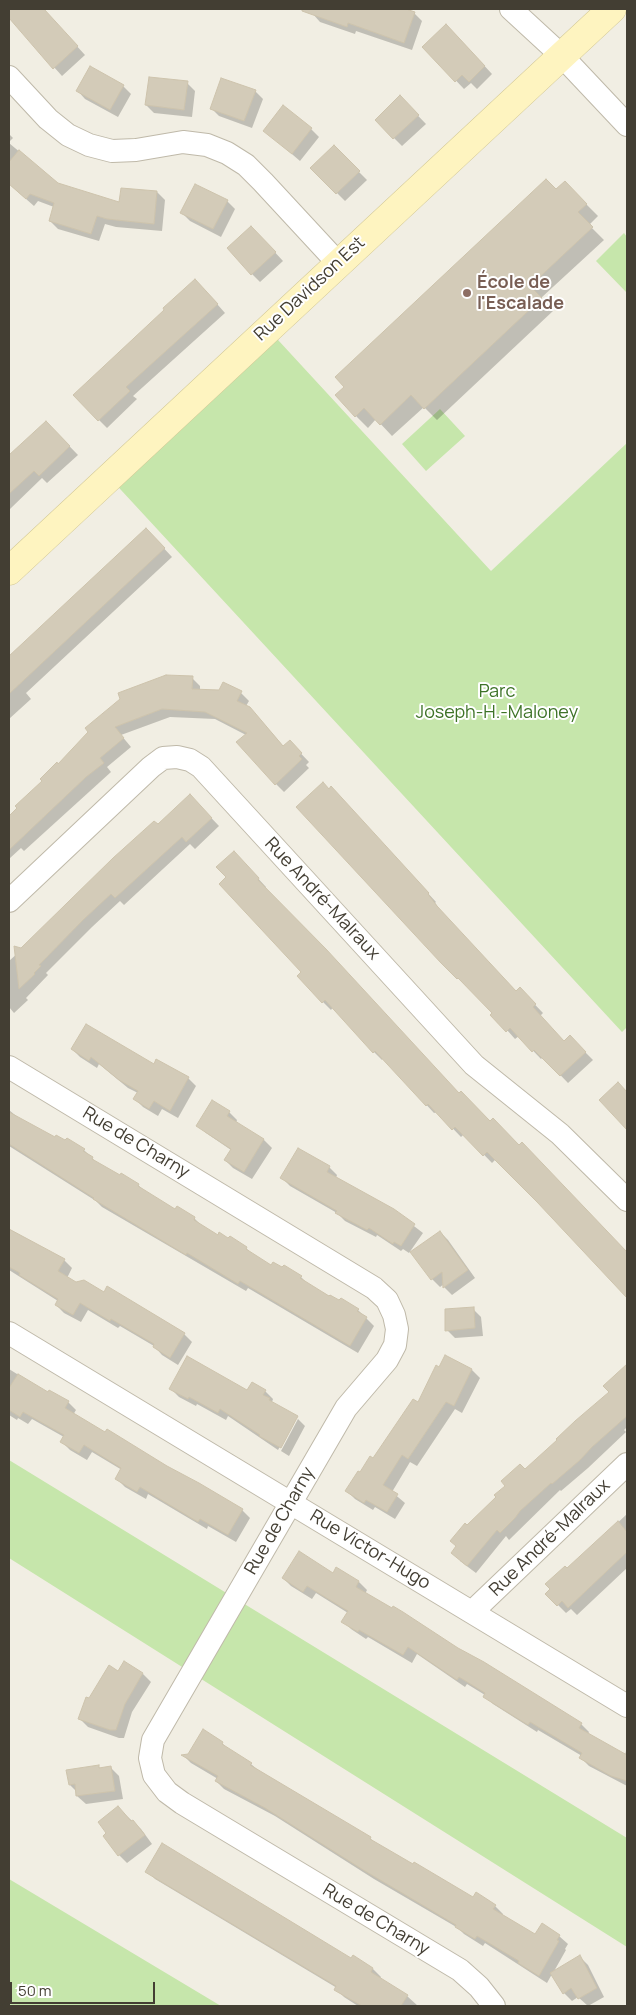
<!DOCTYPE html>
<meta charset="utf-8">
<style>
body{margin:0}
#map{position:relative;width:636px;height:2015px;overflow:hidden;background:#f1eee3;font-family:Manrope,sans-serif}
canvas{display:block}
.frame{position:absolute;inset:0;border:10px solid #433e33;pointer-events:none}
.scale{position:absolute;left:10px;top:1982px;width:145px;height:22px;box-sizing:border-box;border:2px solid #433e33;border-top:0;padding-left:6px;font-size:15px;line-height:18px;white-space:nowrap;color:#433e33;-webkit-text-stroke:4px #fff;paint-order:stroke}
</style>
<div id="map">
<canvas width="636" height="2015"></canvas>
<div class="frame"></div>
<div class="scale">50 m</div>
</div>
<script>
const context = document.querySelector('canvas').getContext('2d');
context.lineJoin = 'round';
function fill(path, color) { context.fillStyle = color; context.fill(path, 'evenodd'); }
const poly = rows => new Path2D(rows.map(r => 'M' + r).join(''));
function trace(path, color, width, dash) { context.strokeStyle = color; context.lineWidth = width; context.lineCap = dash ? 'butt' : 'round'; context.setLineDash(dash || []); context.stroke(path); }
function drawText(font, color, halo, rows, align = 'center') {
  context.font = font + ' Manrope,sans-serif'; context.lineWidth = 4; context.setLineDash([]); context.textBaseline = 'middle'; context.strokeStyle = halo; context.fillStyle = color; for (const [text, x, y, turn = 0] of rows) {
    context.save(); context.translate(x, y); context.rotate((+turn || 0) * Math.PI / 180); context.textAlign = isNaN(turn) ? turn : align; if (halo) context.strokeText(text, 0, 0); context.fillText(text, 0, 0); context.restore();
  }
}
const green = poly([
 [624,233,627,237,627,293,596,261],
 [267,328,491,571,627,443,627,1027,622,1032,109,477],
 [440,409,465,436,426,471,402,444],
 [9,1460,627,1838,627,1947,9,1558],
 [9,1879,221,2006,9,2006]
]);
const shadow = poly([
 [9,9,43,9,85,55,62,76,9,17],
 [299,9,402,9,414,13,422,21,412,50,356,31,355,34,320,22,312,13],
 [454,33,492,74,477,89,471,83,464,89,424,47],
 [187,83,195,91,192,117,154,113,146,105],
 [123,86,131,94,118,117,85,99,77,90],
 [255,91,263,99,252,128,219,116,211,108],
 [400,97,426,124,402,146,376,120],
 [311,129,319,137,300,161,265,131],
 [9,134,13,138,9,142],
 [9,143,58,184,120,204,157,192,165,200,162,231,116,227,105,224,99,241,58,229,50,221,54,207,38,201,34,206,9,184],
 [334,147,367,180,345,201,312,168],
 [556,190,577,195,598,216,589,225,604,240,541,298,553,311,437,420,424,407,392,436,376,419,368,428,356,416,346,387],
 [227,201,235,209,221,237,190,221,182,213],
 [259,235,283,261,260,282,252,274],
 [203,288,225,313,133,396,137,399,107,428,99,420],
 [46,422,78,455,47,483,42,478,9,510,9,457],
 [146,529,172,557,26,693,31,699,9,719,9,657],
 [192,678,200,686,200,691,241,693,249,701,246,706,258,717,284,747,290,742,309,762,306,765,309,768,284,792,276,784,246,735,215,719,170,717,121,735,131,747,107,767,111,772,24,851,21,848,9,859,9,818,90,733],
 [329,790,339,796,436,902,435,903,445,916,516,992,520,989,543,1013,540,1016,564,1042,570,1037,593,1060,568,1083,543,1057,541,1059,519,1036,515,1039,467,985,466,986,442,962],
 [198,804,219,826,195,849,190,844,124,905,120,901,92,927,46,973,48,975,26,998,28,1000,14,1013,9,1007,9,961,158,826],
 [242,861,266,887,265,888,459,1094,519,1146,521,1144,627,1254,627,1297,538,1201,496,1159,492,1163,464,1134,461,1137,437,1112,434,1113,383,1058,382,1060,374,1052,333,1007,331,1010,323,1002,303,972],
 [72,1049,154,1066,188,1078,196,1086,178,1118,162,1109,158,1116,143,1107,135,1099,138,1093,128,1088,99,1064,97,1068,80,1057],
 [212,1102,229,1112,237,1120,236,1123,264,1140,272,1148,252,1179,233,1168,225,1160,231,1150,206,1133,198,1125],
 [9,1110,21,1120,55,1138,84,1150,98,1164,138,1185,147,1193,176,1210,194,1218,202,1226,218,1236,246,1248,254,1256,272,1266,301,1277,309,1285,340,1302,342,1300,358,1310,374,1326,358,1353,248,1288,246,1291,102,1207,96,1201,9,1146],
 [329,1167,337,1175,336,1178,393,1210,423,1233,409,1253,403,1249,401,1251,377,1235,376,1237,345,1221,337,1213,290,1186,282,1178],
 [9,1229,64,1260,72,1268,67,1278,184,1334,192,1342,178,1365,162,1355,154,1346,120,1326,118,1328,88,1310,81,1322,64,1313,56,1305,58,1301,9,1270],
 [440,1232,448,1240,475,1278,452,1295,444,1287,444,1284,440,1287,432,1279],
 [473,1309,481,1317,483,1336,455,1338,447,1330],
 [446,1357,472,1370,480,1378,462,1413,455,1409,417,1466,410,1462,392,1492,405,1503,395,1519,375,1507,373,1510,355,1499,347,1491,418,1404],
 [9,1369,49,1394,68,1402,76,1410,73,1415,242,1510,250,1518,236,1542,208,1526,207,1529,148,1494,146,1499,125,1487,117,1479,122,1470,92,1452,87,1460,70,1450,62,1442,64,1437,32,1419,28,1424,18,1418,17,1420,9,1415],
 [620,1372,627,1379,627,1427,624,1430,626,1432,588,1468,561,1491,560,1490,509,1540,506,1536,476,1573,460,1561,468,1527,525,1470,611,1393],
 [253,1383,265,1391,273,1399,272,1402,275,1405,298,1418,296,1418,278,1450,228,1416,226,1420,197,1404,196,1406,179,1397,171,1389,248,1392],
 [298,1419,305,1426,289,1456,281,1451],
 [627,1514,627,1568,577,1615,571,1609,566,1613,558,1605,567,1570],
 [337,1569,359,1582,367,1590,365,1594,581,1724,589,1732,588,1734,625,1755,627,1747,627,1786,589,1766,581,1758,582,1756,538,1730,537,1732,493,1704,485,1696,485,1695,467,1684,465,1687,417,1654,412,1663,368,1637,366,1639,351,1629,343,1621,348,1613,316,1593,312,1599,291,1586,283,1578,333,1575],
 [118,1673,143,1674,151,1682,132,1712,124,1738,119,1738,88,1727,80,1719,90,1700],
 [222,1743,231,1752,251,1764,259,1771,370,1838,376,1844,473,1898,495,1906,503,1914,502,1916,535,1936,559,1936,568,1944,565,1949,566,1950,553,1973,580,1957,588,1965,604,1997,588,2006,578,1997,572,2001,564,1993,552,1974,547,1983,485,1943,483,1946,464,1934,458,1928,374,1879,275,1816,224,1789,216,1781,218,1779,191,1763,184,1756],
 [98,1766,101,1769,111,1768,119,1776,123,1799,86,1804,77,1796,77,1792,70,1785],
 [118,1808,141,1829,152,1844,127,1863,119,1855],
 [147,1871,352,1959,353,1957,373,1969,381,1977,380,1979,407,1996,418,2006,358,2006,344,1997,336,1989,337,1988,155,1879]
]);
const building = poly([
 [9,9,44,9,78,46,53,69,9,18,9,9],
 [302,9,406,9,415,12,404,43,348,23,347,27,302,11,302,9],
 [446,24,485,66,469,82,462,75,455,82,422,47,446,24],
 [90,66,124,85,110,110,76,91,90,66],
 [149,77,188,81,184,110,145,105,149,77],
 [221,78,256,90,244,121,210,109,221,78],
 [400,95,419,115,393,139,375,120,400,95],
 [283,105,312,128,292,154,263,131,283,105],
 [334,145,360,171,336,194,310,168,334,145],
 [19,150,58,183,119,202,121,188,157,191,154,224,107,219,97,216,91,234,49,221,54,203,30,194,26,199,9,184,9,162,19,150],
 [546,179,556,189,565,181,587,204,578,212,593,227,530,286,542,298,424,409,411,395,380,425,364,408,355,417,335,395,344,387,335,377,546,179],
 [195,184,228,200,213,229,180,213,195,184],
 [251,226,276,252,251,275,227,248,251,226],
 [195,279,218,304,126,387,130,391,98,421,73,395,164,310,163,308,195,279],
 [46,421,70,446,39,476,34,471,9,494,9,455,46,421],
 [146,528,165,548,9,694,9,656,146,528],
 [166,675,193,676,192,689,219,690,223,682,242,691,237,701,250,707,283,746,290,740,302,753,299,756,302,759,275,785,236,742,247,733,205,712,162,709,115,727,124,738,100,758,104,763,86,777,9,850,9,816,17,808,15,806,42,781,40,779,57,762,58,764,88,732,85,728,120,699,118,693,166,675],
 [323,782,329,789,331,786,429,893,428,894,437,906,516,991,520,987,536,1004,533,1007,564,1041,570,1035,586,1052,560,1076,534,1050,532,1052,510,1028,506,1032,490,1015,492,1013,458,978,457,979,441,963,296,807,323,782],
 [190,794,212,818,186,842,182,837,115,898,111,894,84,919,39,965,41,966,34,973,35,974,19,989,14,946,21,948,113,858,154,821,158,824,190,794],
 [234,851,259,878,258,880,326,949,459,1093,461,1091,490,1121,493,1118,519,1145,522,1142,627,1252,627,1298,537,1202,487,1152,483,1156,455,1127,452,1130,428,1104,426,1106,375,1051,373,1053,325,1000,322,1003,297,976,301,972,219,884,226,877,216,867,234,851],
 [86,1024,154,1064,156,1059,189,1077,170,1111,154,1101,149,1109,133,1099,138,1091,119,1080,91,1057,89,1061,71,1049,86,1024],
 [618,1082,627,1092,627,1130,599,1100,618,1082],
 [212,1100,230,1111,227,1116,264,1139,244,1172,224,1160,231,1149,196,1126,212,1100],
 [9,1112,55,1137,56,1135,65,1140,67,1138,85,1149,83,1151,93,1157,92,1159,120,1175,121,1173,139,1184,138,1186,175,1209,177,1206,195,1217,194,1220,218,1235,219,1232,228,1238,230,1236,247,1247,246,1249,271,1265,273,1262,282,1267,284,1265,302,1276,300,1278,329,1296,330,1295,339,1300,341,1298,359,1309,357,1311,367,1317,350,1346,240,1281,238,1284,187,1253,186,1255,93,1199,94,1198,9,1144,9,1112],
 [298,1148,330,1166,327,1172,394,1209,415,1224,401,1246,394,1242,393,1244,369,1228,367,1230,335,1213,337,1211,280,1178,298,1148],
 [9,1229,65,1259,58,1271,76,1282,84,1280,104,1292,107,1286,185,1333,170,1358,153,1347,154,1344,111,1319,110,1321,80,1303,73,1315,55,1305,58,1299,19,1275,20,1273,9,1267,9,1229],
 [440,1231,468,1270,443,1288,442,1272,431,1280,410,1252,440,1231],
 [474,1307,475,1328,445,1331,445,1309,474,1307],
 [445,1355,472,1369,454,1406,446,1402,408,1459,402,1455,383,1485,398,1494,387,1512,366,1500,364,1503,345,1491,358,1471,360,1472,370,1456,373,1458,413,1399,418,1402,436,1365,439,1367,445,1355],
 [187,1356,247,1390,252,1382,266,1390,263,1395,270,1398,269,1400,298,1416,281,1448,259,1436,260,1435,220,1409,218,1413,189,1397,188,1399,169,1389,187,1356],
 [627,1364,627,1416,592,1447,580,1460,552,1484,551,1483,520,1511,515,1518,500,1533,497,1530,467,1566,451,1553,456,1546,450,1541,465,1523,467,1525,496,1497,494,1495,505,1486,501,1481,520,1464,525,1469,557,1440,556,1439,575,1421,609,1392,603,1386,627,1364],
 [18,1374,48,1392,49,1390,69,1401,65,1408,105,1432,107,1429,167,1466,199,1483,243,1509,228,1535,200,1519,198,1522,140,1487,137,1492,115,1479,121,1468,84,1445,79,1453,60,1442,64,1435,23,1412,20,1417,9,1410,9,1388,18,1374],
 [618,1521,627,1532,627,1552,568,1608,562,1601,557,1606,545,1594,550,1589,545,1584,565,1566,567,1568,618,1521],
 [299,1551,333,1573,336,1567,359,1581,356,1587,392,1608,393,1606,403,1612,458,1648,484,1662,582,1723,579,1728,627,1755,627,1781,611,1776,579,1758,582,1753,530,1722,528,1725,483,1697,485,1693,459,1677,457,1680,408,1647,403,1655,359,1630,358,1632,341,1622,348,1611,307,1586,303,1592,282,1578,299,1551],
 [124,1661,143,1673,125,1704,116,1730,110,1730,78,1719,86,1697,89,1698,109,1665,118,1671,124,1661],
 [203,1729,223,1742,222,1744,252,1763,250,1765,371,1837,370,1839,413,1864,414,1862,473,1897,476,1892,496,1905,493,1909,535,1934,542,1923,560,1935,557,1940,559,1941,539,1976,518,1963,519,1961,477,1936,475,1939,455,1927,456,1925,365,1871,265,1808,215,1781,218,1776,181,1755,188,1754,203,1729],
 [99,1765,99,1768,111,1766,115,1791,76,1796,75,1784,69,1785,66,1770,99,1765],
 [118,1806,131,1821,133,1820,145,1835,118,1856,103,1836,106,1833,98,1822,118,1806],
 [162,1843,351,1958,353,1955,373,1968,371,1972,408,1995,401,2006,362,2006,334,1990,336,1986,145,1872,162,1843],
 [580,1955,597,1988,578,1999,571,1988,563,1994,550,1973,580,1955]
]);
const street = poly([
 [511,9,562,56,627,125],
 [9,77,48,119,68,135,89,145,112,151,136,150,183,142,207,145,227,153,246,165,263,182,338,263],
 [9,901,151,767,163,758,177,757,190,760,201,767,474,1065,560,1134,627,1200],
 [9,1067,374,1288,387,1300,394,1315,397,1329,395,1345,387,1360,346,1408,153,1740,150,1758,154,1775,167,1792,182,1803,460,1970,479,1987,494,2006],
 [9,1333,627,1706],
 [473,1611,627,1464]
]);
const secondary = poly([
 [9,571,612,9]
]);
const markers = [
 [467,293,5,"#8d6e63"]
];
const educationNames = [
 ["École de",477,283],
 ["l'Escalade",477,304]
];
const streetNames = [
 ["Rue Davidson Est",310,289,-43],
 ["Rue André-Malraux",322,899,47],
 ["Rue de Charny",136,1143,31],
 ["Rue de Charny",280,1521,-60],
 ["Rue André-Malraux",550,1538,-44],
 ["Rue Victor-Hugo",370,1550,31],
 ["Rue de Charny",376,1920,31]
];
const parkNames = [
 ["Parc",497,692],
 ["Joseph-H.-Maloney",497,713]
];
fill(green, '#c6e6ab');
fill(shadow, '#0003');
fill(building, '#d3cbb8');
trace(building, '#cdc3ac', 1);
trace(street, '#bfb9a9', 24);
trace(secondary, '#d1c693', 29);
trace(street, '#fff', 22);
trace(secondary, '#fef4c0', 28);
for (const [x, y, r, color] of markers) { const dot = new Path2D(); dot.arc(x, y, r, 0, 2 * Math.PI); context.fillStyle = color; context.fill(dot); trace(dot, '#fff', 2); }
drawText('bold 18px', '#785e54', '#fff', educationNames, 'left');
drawText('18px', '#433e33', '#fff', streetNames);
drawText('18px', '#3e7328', '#fff', parkNames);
</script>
